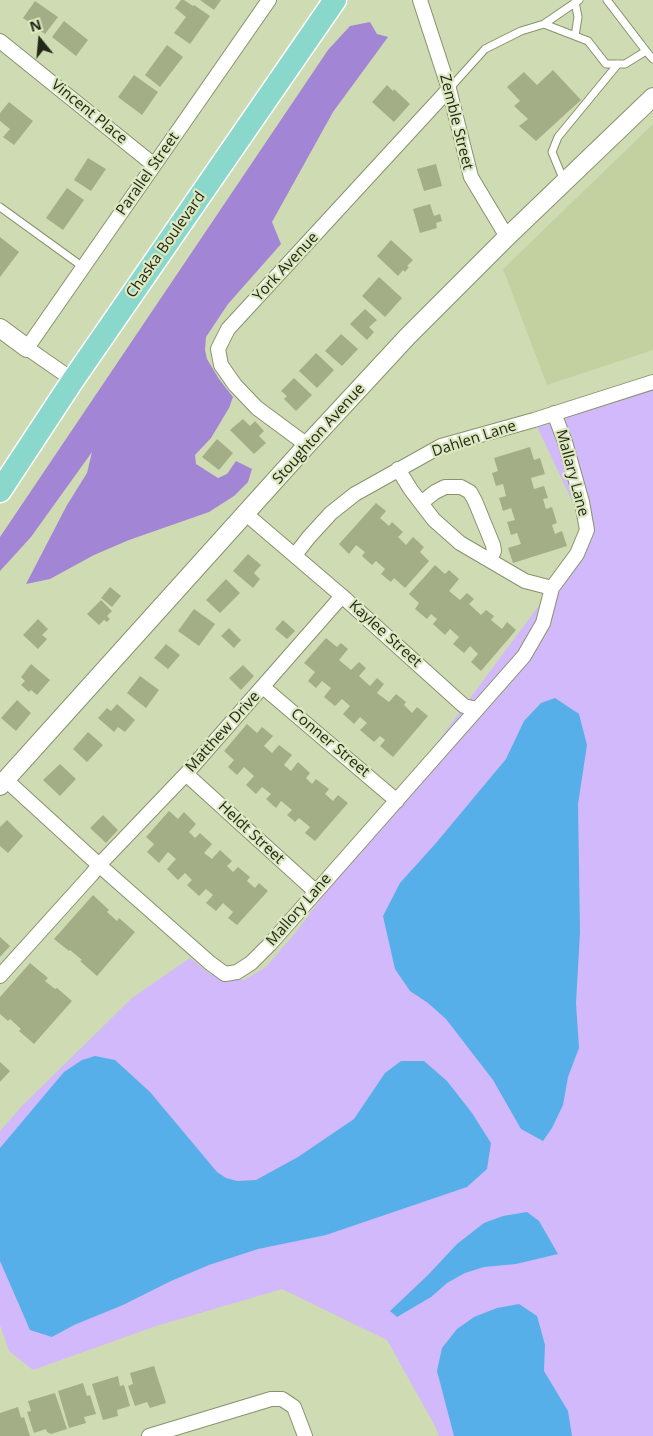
<!DOCTYPE html>
<style>
body{margin:0}
#map{position:relative;width:653px;height:1436px;overflow:hidden;background:#cfdbb2;font-family:"Open Sans",sans-serif}
canvas{display:block}
.north{position:absolute;left:15px;top:15px;width:50px;height:50px;-webkit-text-stroke:4px #dce8bf;paint-order:stroke;rotate:343deg;font-size:14px;font-weight:700;line-height:20px;text-align:center;color:#232718}
.north::after{content:'';display:block;margin:auto;width:18px;height:22px;background:#232718;clip-path:polygon(50% 0,100% 100%,50% 72%,0 100%)}
</style>
<div id="map">
<canvas width="653" height="1436"></canvas>
<div class="north">N</div>
</div>
<script>
const context = document.querySelector('canvas').getContext('2d');
context.lineJoin = 'round';
function fill(path, color) { context.fillStyle = color; context.fill(path, 'evenodd'); }
const poly = rows => new Path2D(rows.map(r => 'M' + r).join(''));
function trace(path, color, width, dash) { context.strokeStyle = color; context.lineWidth = width; context.lineCap = dash ? 'butt' : 'round'; context.setLineDash(dash || []); context.stroke(path); }
function drawText(font, color, halo, rows, align = 'center') {
  context.font = font + ' "Open Sans",sans-serif'; context.lineWidth = 4.5; context.setLineDash([]); context.textBaseline = 'middle'; context.strokeStyle = halo; context.fillStyle = color; for (const [text, x, y, turn = 0] of rows) {
    context.save(); context.translate(x, y); context.rotate((+turn || 0) * Math.PI / 180); context.textAlign = isNaN(turn) ? turn : align; if (halo) context.strokeText(text, 0, 0); context.fillText(text, 0, 0); context.restore();
  }
}
const built = poly([
 [653,124,653,350,547,385,503,269]
]);
const green = poly([
 [653,384,653,1436,439,1436,435,1426,387,1340,282,1289,156,1326,33,1370,9,1351,0,1325,0,1131,22,1106,132,998,190,958,210,974,244,980,266,967,297,931,552,588,586,530,534,420]
]);
const forest = poly([
 [370,22,377,34,388,37,333,112,272,222,281,244,228,304,206,337,205,350,207,359,219,379,233,397,229,408,211,438,195,455,196,464,218,478,227,474,236,461,252,469,248,482,234,496,209,512,129,540,94,555,50,579,26,584,67,505,87,473,92,452,31,537,0,571,0,537,328,50,350,26]
]);
const water = poly([
 [555,698,579,714,587,745,578,804,580,932,576,1003,579,1048,568,1077,563,1105,552,1128,543,1141,521,1129,493,1080,446,1019,428,1003,410,991,395,969,383,916,400,883,436,843,506,759,524,721,541,703],
 [95,1056,115,1060,150,1092,217,1172,226,1178,237,1181,256,1180,298,1157,354,1119,385,1073,401,1061,424,1061,447,1081,472,1113,491,1143,487,1169,467,1187,326,1235,258,1249,209,1265,171,1281,123,1305,74,1325,52,1337,30,1330,0,1261,0,1148,64,1072,82,1060],
 [527,1212,539,1221,558,1254,516,1264,484,1267,465,1273,447,1283,431,1297,397,1317,390,1311,428,1275,457,1244,484,1223,503,1216],
 [519,1304,537,1316,545,1345,544,1371,568,1411,572,1436,454,1436,437,1371,442,1348,457,1329,474,1317,497,1308]
]);
const building = poly([
 [181,0,184,0,193,6,194,5,210,16,190,44,174,33,186,17,175,8],
 [200,0,221,0,214,10],
 [35,1,58,17,45,34,23,18],
 [64,21,88,40,76,56,52,37],
 [167,45,183,57,160,87,145,75],
 [553,70,581,100,536,141,519,126,528,119,514,106,520,101,507,87,524,72,537,85],
 [134,75,158,92,142,115,118,97],
 [387,85,393,91,394,89,410,104,394,122,372,102],
 [9,102,33,121,14,145,3,137,10,129,0,121,0,113],
 [88,158,106,169,91,191,74,180],
 [436,164,442,186,424,191,417,169],
 [67,188,84,200,63,230,46,218],
 [430,204,434,216,440,214,442,221,436,223,437,228,420,233,413,209],
 [0,237,19,252,0,277],
 [391,240,413,260,407,266,409,267,405,272,403,270,398,276,377,256],
 [379,277,402,298,385,317,362,296],
 [365,309,377,320,369,327,374,332,367,340,350,324],
 [341,334,358,349,342,366,325,351],
 [316,353,334,370,317,388,299,371],
 [294,378,312,395,296,411,284,399,287,396,281,391],
 [243,419,250,426,255,421,264,431,259,436,266,443,254,454,230,430],
 [217,439,233,453,219,470,202,457],
 [530,447,534,460,540,458,545,474,531,478,534,489,544,486,548,498,543,499,546,509,552,507,557,523,552,525,555,534,562,531,567,546,513,563,508,548,521,544,517,533,511,535,507,522,515,520,511,508,503,511,499,498,506,496,503,484,496,486,492,473,498,471,494,458],
 [376,503,386,511,380,518,389,526,392,522,403,532,398,537,406,545,413,537,424,547,420,552,429,561,405,588,394,578,391,582,381,574,385,569,376,561,372,565,362,556,365,552,356,545,349,554,339,544],
 [248,554,261,565,254,573,260,579,253,588,233,571],
 [435,565,445,574,449,570,459,579,449,591,460,600,467,593,474,599,469,604,481,615,486,610,494,616,491,620,502,629,507,622,516,630,481,671,471,662,478,654,470,646,464,653,453,644,459,637,450,629,445,635,433,624,437,619,431,614,427,619,415,609,419,603,409,594],
 [226,579,240,593,220,613,206,600],
 [110,587,121,596,112,607,101,598],
 [101,600,112,611,107,616,110,619,107,622,104,620,99,625,87,614],
 [194,609,215,624,199,646,178,631],
 [38,619,48,629,42,635,47,639,38,649,23,635],
 [283,620,295,631,287,639,275,629],
 [229,628,241,640,234,648,221,636],
 [326,638,337,647,341,643,348,649,339,660,351,670,359,662,366,668,359,676,370,686,377,678,384,684,377,693,389,702,396,694,406,702,404,705,412,713,417,707,428,716,393,757,380,746,385,740,380,736,374,742,360,730,367,723,360,717,354,724,343,714,350,706,342,699,335,706,324,697,331,688,322,681,316,688,308,681,315,672,304,663],
 [166,644,180,655,168,669,154,658],
 [31,664,50,680,37,695,31,690,29,692,21,685,25,681,21,677],
 [243,665,254,676,241,690,229,678],
 [140,676,159,690,146,708,127,693],
 [17,700,31,713,16,731,1,718],
 [117,704,135,720,125,732,118,727,114,732,98,718,107,708,111,711],
 [247,724,257,733,262,727,273,736,264,746,272,753,279,745,292,755,284,765,291,771,298,762,310,773,306,778,312,784,316,779,329,789,325,794,333,801,338,795,348,803,315,841,305,833,310,827,299,818,295,822,287,815,292,810,281,801,276,808,266,799,271,794,262,787,256,794,246,785,254,776,244,767,237,775,228,767,234,760,224,751],
 [88,732,103,745,87,762,73,749],
 [60,764,76,779,60,796,43,780],
 [169,811,178,819,184,812,196,824,189,832,195,838,200,833,212,844,204,853,212,859,220,850,232,861,227,866,233,872,238,867,250,877,247,881,255,888,259,883,268,891,237,925,228,918,233,912,223,903,216,911,206,903,213,895,206,889,199,896,187,885,192,880,185,873,178,880,167,869,176,859,168,852,159,863,147,852,154,844,146,837],
 [103,815,118,830,106,843,90,828],
 [7,820,23,836,8,853,0,846,0,827],
 [93,895,109,910,107,912,117,921,119,918,135,932,97,976,80,961,82,960,70,950,69,951,54,939],
 [0,937,10,946,0,957],
 [30,963,48,978,45,981,55,989,57,988,72,1001,34,1044,19,1031,21,1029,10,1019,8,1021,0,1014,0,997],
 [0,1062,10,1071,0,1082],
 [154,1366,166,1403,150,1408,147,1402,135,1406,128,1386,133,1384,130,1373],
 [118,1376,120,1386,124,1385,130,1406,117,1410,118,1416,103,1420,92,1384],
 [83,1383,87,1396,90,1395,96,1414,84,1417,86,1423,69,1428,58,1391],
 [55,1393,67,1429,51,1434,47,1432,46,1429,34,1433,27,1412,31,1411,28,1401],
 [18,1407,21,1418,24,1417,30,1436,0,1436,0,1413]
]);
const service = poly([
 [607,0,646,51],
 [575,2,578,17,575,36],
 [544,24,579,0],
 [449,89,485,49,521,31,544,24,588,41,606,64,625,64,646,51,653,59],
 [564,181,552,152,558,137,618,64],
 [0,207,83,267]
]);
const minor = poly([
 [420,0,449,89,471,177,507,237],
 [0,41,154,165],
 [73,380,27,348,269,0],
 [307,445,257,408,235,385,221,365,218,349,228,329,449,89],
 [398,469,411,490,434,520,460,543,525,581,552,588],
 [421,503,435,492,445,487,461,487,470,492,475,501,493,545,494,551,490,560],
 [246,514,342,596,464,706,477,709],
 [295,555,309,537,331,513,355,494,441,446,534,420,653,382],
 [263,687,397,801],
 [186,774,315,891],
 [6,780,99,865,210,963,225,974,237,972,251,963,270,944,524,656,543,623,552,588,577,554,587,530,582,502,565,442,554,413],
 [0,976,92,874,99,865,186,774,342,596],
 [149,1436,271,1399,282,1399,294,1407,305,1436]
]);
const tertiary = poly([
 [0,328,27,348],
 [0,786,307,445,408,336,507,237,653,97]
]);
const primary = poly([
 [0,491,73,380,335,0]
]);
const streetNames = [
 ["Vincent Place",89,112,39],
 ["Zemble Street",456,122,76],
 ["Parallel Street",148,174,-55],
 ["Chaska Boulevard",166,245,-55],
 ["York Avenue",286,267,-47],
 ["Stoughton Avenue",319,434,-48],
 ["Dahlen Lane",474,439,-18],
 ["Mallary Lane",572,473,75],
 ["Kaylee Street",385,634,42],
 ["Matthew Drive",223,732,-48],
 ["Conner Street",330,743,40],
 ["Heldt Street",251,833,43],
 ["Mallory Lane",299,910,-49]
];
fill(built, '#c3d1a1');
fill(green, '#d1b9fb');
fill(forest, '#a385d5');
fill(water, '#57afea');
fill(building, '#a3ae87');
trace(service, '#88936d', 9);
trace(minor, '#88936d', 16);
trace(tertiary, '#88936d', 20);
trace(primary, '#fff', 25);
trace(service, '#fff', 7);
trace(minor, '#fff', 14);
trace(tertiary, '#fff', 18);
trace(primary, '#8ad7cb', 22);
drawText('15px', '#232718', '#dce8bf', streetNames);
</script>
